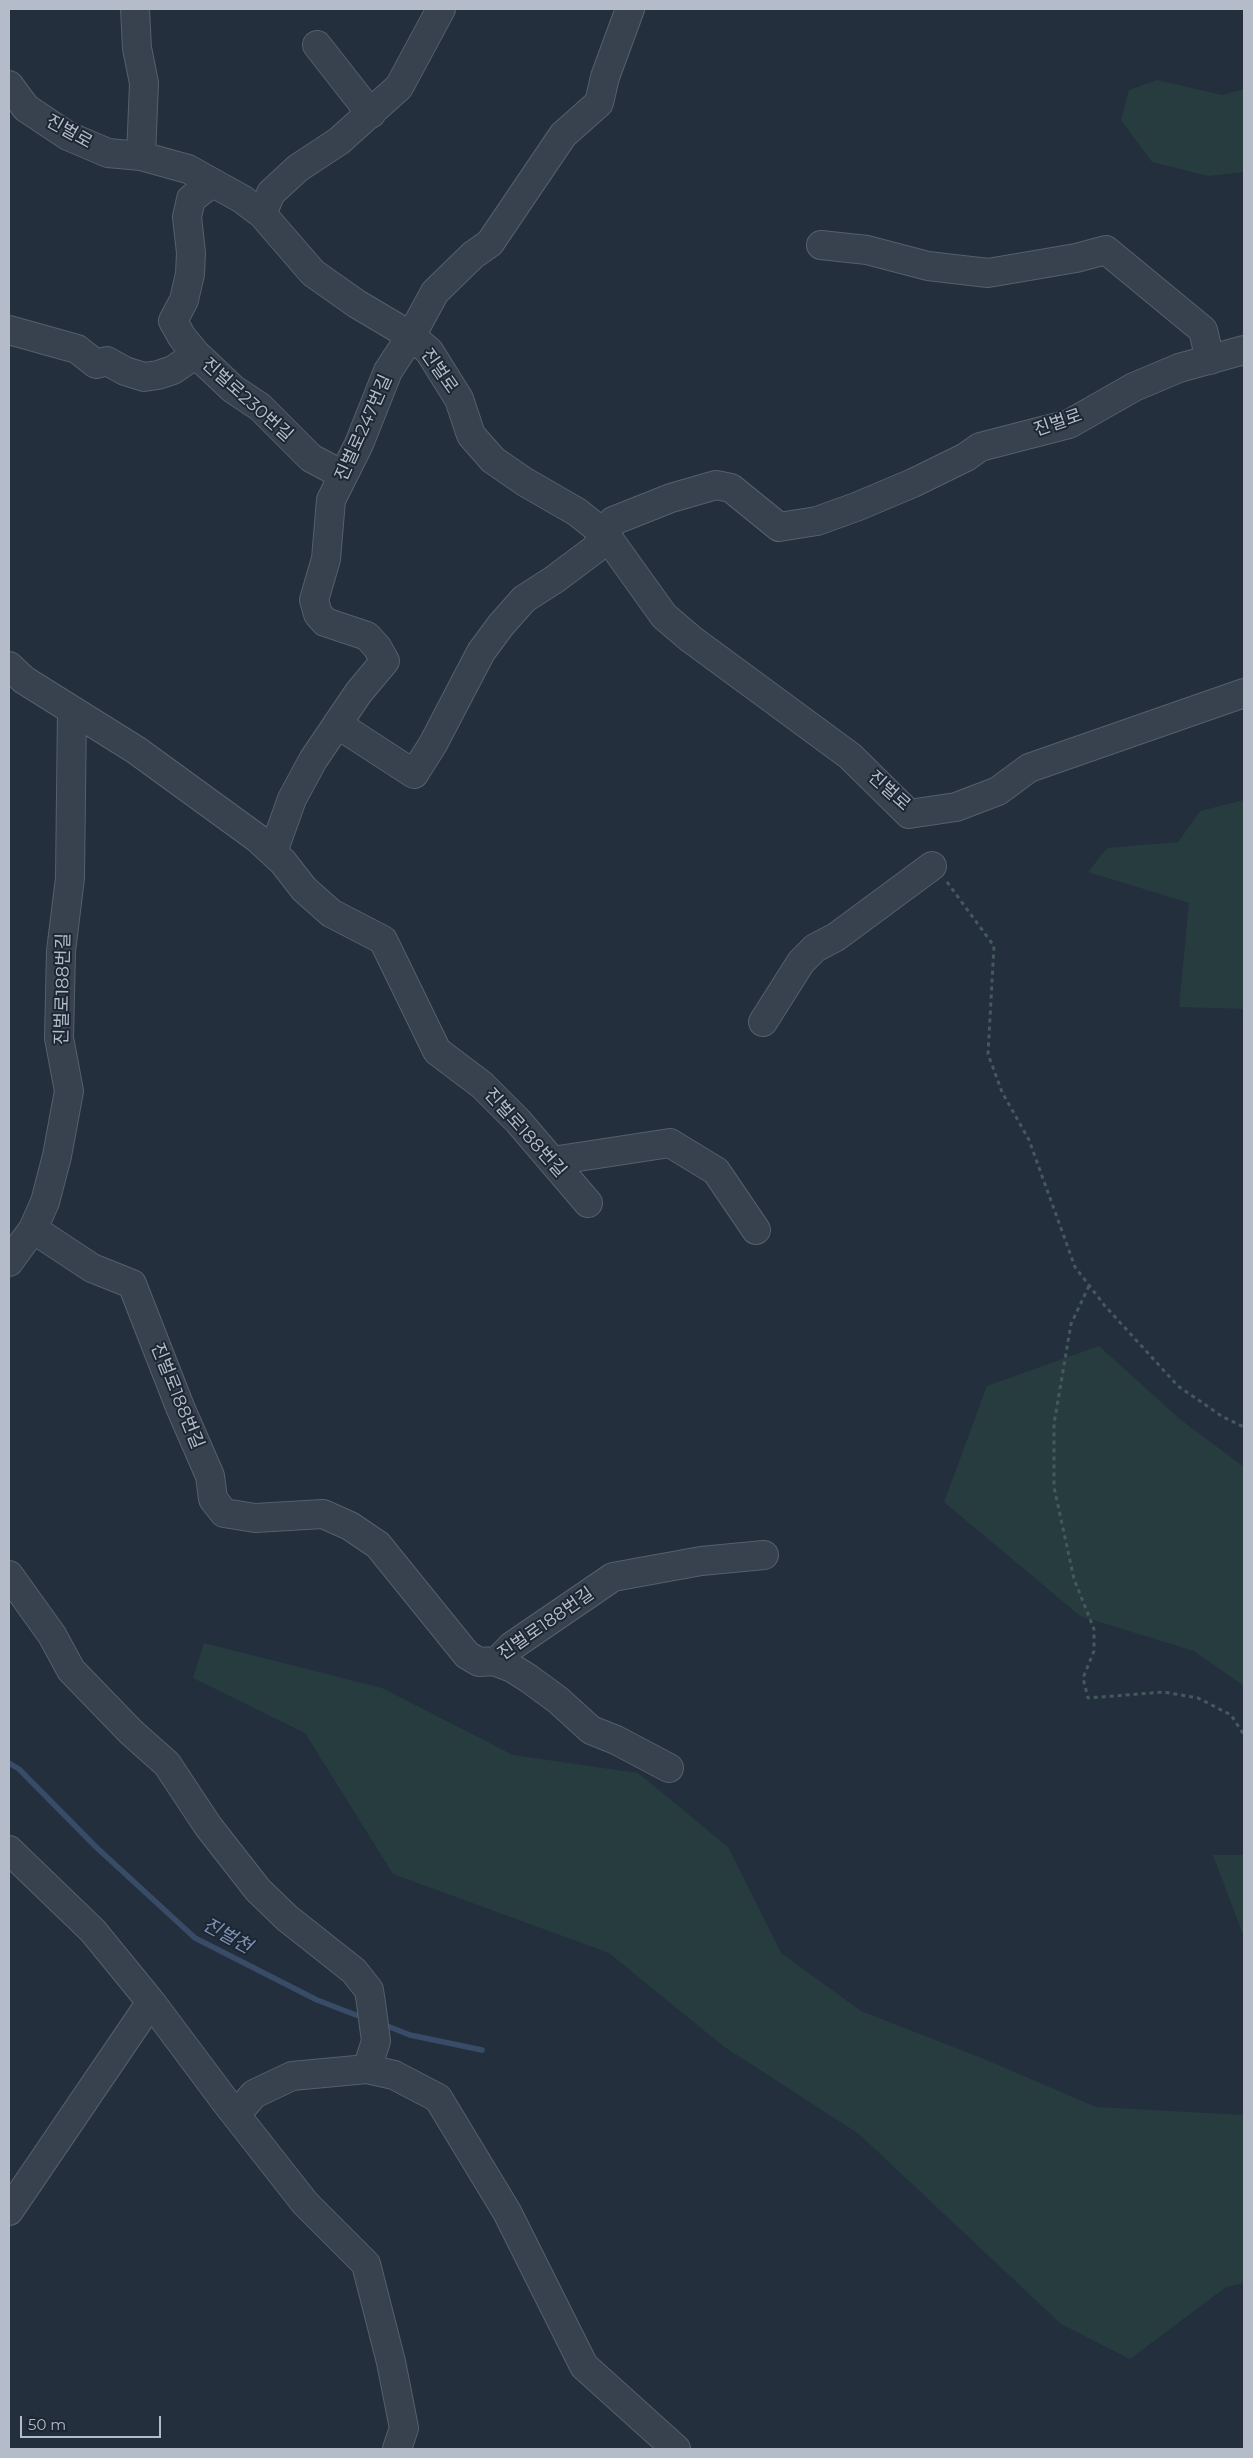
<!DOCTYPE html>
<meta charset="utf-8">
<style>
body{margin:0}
#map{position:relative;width:1253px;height:2458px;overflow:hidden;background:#242f3e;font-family:Montserrat,sans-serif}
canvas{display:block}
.frame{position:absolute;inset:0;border:10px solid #b4bcc9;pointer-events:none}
.scale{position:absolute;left:20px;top:2416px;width:141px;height:22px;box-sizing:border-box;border:2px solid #b4bcc9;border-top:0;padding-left:6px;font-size:15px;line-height:18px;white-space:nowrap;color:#b4bcc9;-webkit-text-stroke:4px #1d2633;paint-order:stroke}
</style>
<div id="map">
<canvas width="1253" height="2458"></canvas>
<div class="frame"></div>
<div class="scale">50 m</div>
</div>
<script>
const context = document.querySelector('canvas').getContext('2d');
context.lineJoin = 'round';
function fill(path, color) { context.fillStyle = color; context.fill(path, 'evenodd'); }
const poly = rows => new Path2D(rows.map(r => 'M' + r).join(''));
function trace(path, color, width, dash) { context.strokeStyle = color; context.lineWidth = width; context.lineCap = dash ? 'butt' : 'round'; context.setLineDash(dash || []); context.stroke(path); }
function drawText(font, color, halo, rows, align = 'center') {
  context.font = font + ' Montserrat,"Noto Sans KR",sans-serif'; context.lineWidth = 4; context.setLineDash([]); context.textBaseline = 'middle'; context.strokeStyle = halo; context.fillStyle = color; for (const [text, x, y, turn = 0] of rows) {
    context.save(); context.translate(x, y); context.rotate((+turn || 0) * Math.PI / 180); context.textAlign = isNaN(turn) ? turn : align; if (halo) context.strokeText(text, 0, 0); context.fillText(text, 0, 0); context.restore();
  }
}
const green = poly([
 [1157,80,1222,95,1244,89,1244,172,1208,176,1152,162,1121,120,1129,90],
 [1244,800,1244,1009,1179,1007,1189,903,1088,872,1107,848,1178,842,1200,811],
 [1099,1346,1181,1420,1244,1467,1244,1686,1194,1651,1080,1616,944,1502,987,1386],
 [204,1643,382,1688,513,1755,638,1773,728,1847,781,1953,861,2011,984,2059,1096,2107,1244,2115,1244,2283,1226,2287,1130,2359,1061,2324,859,2134,723,2046,609,1953,393,1874,305,1733,193,1678],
 [1213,1855,1244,1855,1244,1933,1242,1932]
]);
const stream = poly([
 [9,1763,19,1769,96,1847,195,1938,317,2000,364,2018],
 [382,2024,410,2035,482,2050]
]);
const path = poly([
 [947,882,994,946,988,1054,1002,1092,1029,1140,1075,1267,1105,1306,1178,1386,1223,1417,1244,1427],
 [1089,1286,1071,1324,1054,1424,1054,1487,1074,1579,1094,1629,1094,1651,1083,1678,1088,1698,1164,1692,1198,1698,1231,1715,1244,1735]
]);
const minor = poly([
 [135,9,137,48,144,83,141,156],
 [317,45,371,114],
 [9,85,26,108,68,136,108,153,141,156,188,169,242,199,262,214,313,273,357,304,411,336,429,351,459,399,471,435,493,460,525,482,577,512,606,535,664,616,691,639,850,756,909,814,956,807,998,791,1029,768,1244,693],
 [262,214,271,193,298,168,339,141,399,87,441,9],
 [821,245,867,250,928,266,988,273,1076,258,1106,250,1203,330,1210,360],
 [9,330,77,349,96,364,107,361,125,371,144,377,158,375,173,370,196,354,233,389,260,407,311,458,343,475],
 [196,354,182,337,173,321,184,300,190,274,191,253,187,217,191,199,212,183],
 [9,666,24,680,136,750,257,838,283,862,304,889,331,913,383,940,437,1051,482,1085,518,1121,588,1203],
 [337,724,414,774,433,744,481,652,501,625,524,599,555,579,595,549,608,527,613,521,671,498,716,485,731,488,779,527,817,521,856,507,913,483,966,457,980,447,1069,424,1134,387,1179,368,1244,350],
 [273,852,292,799,313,760,359,692,385,661,377,647,367,636,325,622,318,614,314,600,326,559,331,500,359,444,388,371,411,336,435,292,473,255,490,243,563,135,599,103,605,77,630,9],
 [763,1022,801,962,815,948,836,937,932,866],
 [552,1161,670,1143,716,1171,756,1230],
 [33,1229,92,1268,132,1284,180,1407,210,1476,213,1499,224,1513,255,1518,323,1514,350,1526,378,1545,467,1655,479,1662,497,1661,512,1646,613,1577,701,1561,764,1555],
 [9,1262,33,1229,45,1202,57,1156,69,1091,59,1038,61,951,70,878,72,710],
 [9,1575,52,1635,71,1670,131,1732,167,1764,208,1826,258,1890,287,1918,354,1971,369,1990,371,2003,376,2041,367,2069,394,2075,438,2098,507,2212,584,2366,676,2449],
 [494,1661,512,1668,528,1678,558,1700,591,1730,616,1740,669,1768],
 [9,1850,93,1931,151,2002,228,2105,305,2203,366,2264,391,2362,404,2428,397,2449],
 [236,2115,254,2094,292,2076,367,2069],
 [9,2211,151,2002]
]);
const streetNames = [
 ["진벌로",69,132,29],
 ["진벌로",439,371,55],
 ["진벌로230번길",247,400,42],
 ["진벌로",1058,423,-19],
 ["진벌로247번길",364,428,-66],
 ["진벌로",889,791,42],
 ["진벌로188번길",63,989,-89],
 ["진벌로188번길",525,1133,48],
 ["진벌로188번길",177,1396,68],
 ["진벌로188번길",546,1624,-35]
];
const waterNames = [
 ["진벌천",227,1936,29]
];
fill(green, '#263c3f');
trace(stream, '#394c67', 5.5);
trace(minor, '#565f6c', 30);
trace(path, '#44595c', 3, [4, 4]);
trace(minor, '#38414e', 28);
drawText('18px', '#b4bcc9', '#1d2633', streetNames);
drawText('italic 19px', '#7c92b1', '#1d2633', waterNames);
</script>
